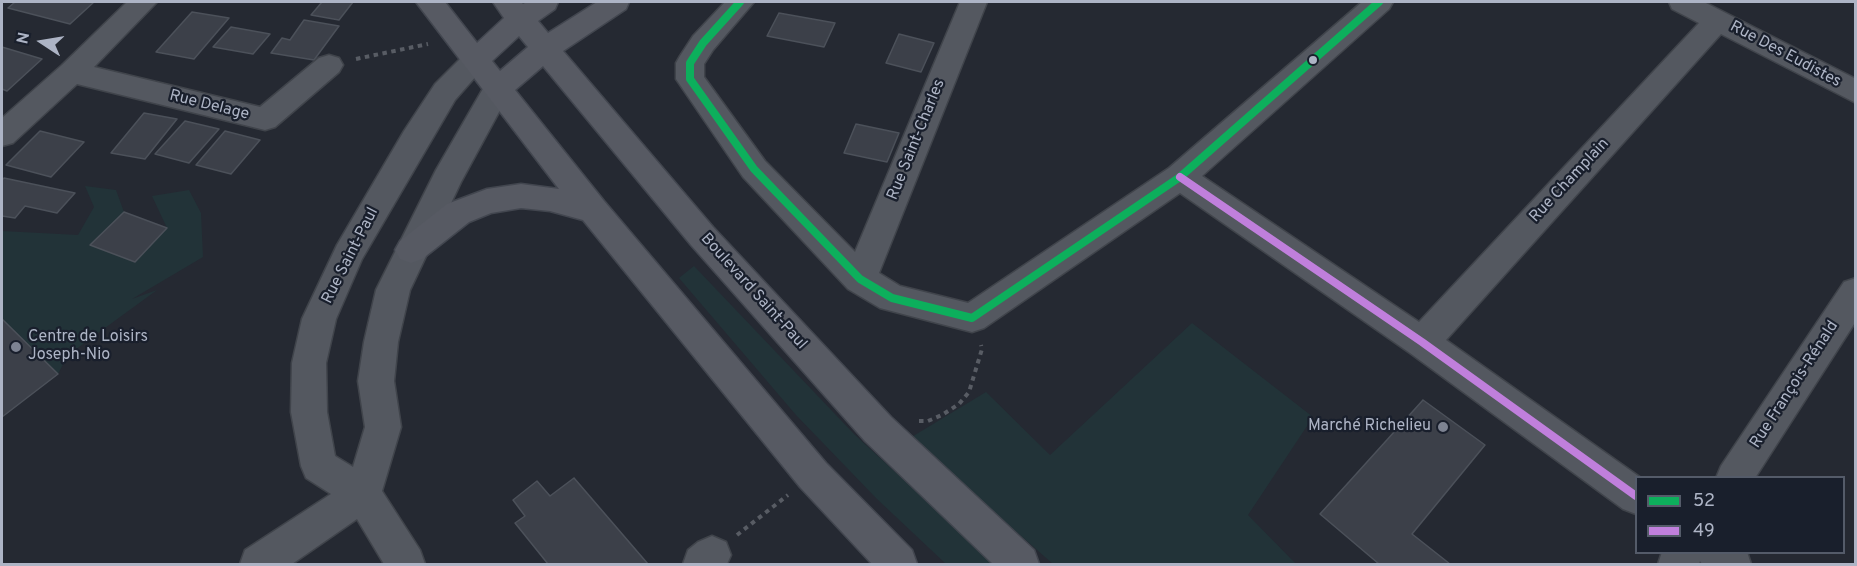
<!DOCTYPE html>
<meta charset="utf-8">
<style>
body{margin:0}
#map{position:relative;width:1857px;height:566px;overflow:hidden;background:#252932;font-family:Overpass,sans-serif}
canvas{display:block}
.frame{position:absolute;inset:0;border:3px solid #adb4c5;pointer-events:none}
.legend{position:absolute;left:1635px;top:476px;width:210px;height:78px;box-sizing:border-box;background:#191f2c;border:2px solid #545b69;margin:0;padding:8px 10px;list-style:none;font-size:18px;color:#adb4c5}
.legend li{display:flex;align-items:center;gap:12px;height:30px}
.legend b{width:30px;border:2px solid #545b69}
.north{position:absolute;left:12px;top:12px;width:60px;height:60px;-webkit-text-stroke:4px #191f2c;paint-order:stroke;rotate:282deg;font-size:16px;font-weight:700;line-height:24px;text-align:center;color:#adb4c5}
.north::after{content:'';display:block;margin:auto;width:21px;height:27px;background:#adb4c5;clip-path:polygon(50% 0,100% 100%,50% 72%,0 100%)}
</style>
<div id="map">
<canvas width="1857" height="566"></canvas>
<div class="frame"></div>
<ul class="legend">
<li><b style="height:8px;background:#0daf5c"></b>52</li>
<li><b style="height:8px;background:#c07fdc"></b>49</li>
</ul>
<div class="north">N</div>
</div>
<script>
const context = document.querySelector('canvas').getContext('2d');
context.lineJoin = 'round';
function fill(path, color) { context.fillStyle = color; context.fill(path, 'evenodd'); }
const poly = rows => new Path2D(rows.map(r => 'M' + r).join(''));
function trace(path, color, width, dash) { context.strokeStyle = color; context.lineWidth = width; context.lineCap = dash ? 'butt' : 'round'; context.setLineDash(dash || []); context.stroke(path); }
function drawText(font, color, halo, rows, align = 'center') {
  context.font = font + ' Overpass,sans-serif'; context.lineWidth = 4.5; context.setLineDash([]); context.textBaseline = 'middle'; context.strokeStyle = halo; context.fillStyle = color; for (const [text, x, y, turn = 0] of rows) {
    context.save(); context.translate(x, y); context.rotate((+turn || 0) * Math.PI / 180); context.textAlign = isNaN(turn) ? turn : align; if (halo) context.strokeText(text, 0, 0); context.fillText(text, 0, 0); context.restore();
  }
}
const green = poly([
 [85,186,116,190,124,212,91,245,135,262,167,228,152,196,189,190,201,213,203,257,132,299,157,290,68,355,58,374,2,319,2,231,78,235,94,207],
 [694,266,854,434,995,564,946,564,877,499,796,415,679,278],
 [1192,323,1313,417,1248,515,1296,564,1053,564,910,438,986,392,1050,455]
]);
const building = poly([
 [15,2,94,2,70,24,8,8,15,2],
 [322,2,353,2,339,20,311,15,322,2],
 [192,12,229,18,194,59,156,52,192,12],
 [779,13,835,23,824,47,767,36,779,13],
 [304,20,339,26,314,60,271,53,282,38,290,40,304,20],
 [231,27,270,34,253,54,213,47,231,27],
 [899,34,934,43,921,72,886,63,899,34],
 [2,47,42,59,7,91,2,89,2,47],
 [144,113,177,119,145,159,111,153,144,113],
 [185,121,219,129,189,163,155,154,185,121],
 [856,124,899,133,887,162,844,153,856,124],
 [40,131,84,142,51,177,6,165,40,131],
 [225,131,260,140,231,174,196,165,225,131],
 [4,178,75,193,57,213,25,206,15,218,2,216,2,180,4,178],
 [124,212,167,228,135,262,90,245,124,212],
 [2,319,58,374,2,417,2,319],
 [1423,400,1485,445,1412,534,1450,564,1379,564,1320,514,1423,400],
 [574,478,648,564,548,564,515,523,525,516,513,500,537,481,550,496,574,478]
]);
const path = poly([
 [356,59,428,44],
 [919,421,928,421,942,415,959,404,969,392,982,349,981,345],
 [737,535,788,495]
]);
const minor = poly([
 [127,2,157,2,94,67,260,107,319,58,329,55,339,58,343,65,339,72,275,127,265,130,77,84,13,143,2,146,2,118,62,65,127,2],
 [725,2,754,2,713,50,704,64,704,77,765,161,855,252,960,2,987,2,879,273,900,286,968,303,1169,168,1362,2,1393,2,1389,9,1202,176,1419,322,1699,23,1672,9,1669,2,1704,2,1856,79,1856,103,1721,34,1446,340,1641,478,1636,478,1636,514,1623,509,1410,353,1180,193,984,328,972,332,880,308,848,289,743,177,676,79,676,63,680,56,693,36,725,2],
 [477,49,487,52,491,59,455,100,362,259,336,319,326,363,327,412,335,456,353,467,365,427,358,381,364,342,376,290,436,170,488,80,498,77,508,80,512,88,461,182,410,290,398,342,394,381,401,427,382,491,420,550,425,564,384,564,357,519,292,564,240,564,245,550,331,494,306,478,301,466,291,412,292,363,302,319,337,245,404,131,435,84,467,52,477,49],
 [1856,278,1856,321,1755,478,1716,478,1721,466,1844,282,1856,278],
 [712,536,726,542,731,555,727,564,683,564,688,550,698,542,712,536],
 [1662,552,1747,552,1751,564,1702,564,1700,561,1699,564,1658,564,1662,552]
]);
const major = poly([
 [416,2,445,2,477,43,504,18,493,2,521,2,523,4,527,2,558,2,555,9,538,21,548,33,597,2,629,2,626,9,563,51,713,227,891,417,1034,550,1039,564,993,564,865,441,691,245,543,66,515,90,604,201,826,463,912,550,917,564,872,564,800,487,583,220,550,211,521,208,491,213,469,222,422,259,411,263,400,259,395,250,400,241,447,204,487,189,521,184,559,189,416,2],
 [519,36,528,47,500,71,492,61,519,36]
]);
const bus1 = poly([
 [740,2,703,43,690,63,690,79,754,169,860,279,892,298,972,318,1180,177,1379,2]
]);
const bus2 = poly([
 [1180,177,1422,342,1636,496]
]);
const markers = [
 [1313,60,5,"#adb4c5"],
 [16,347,6,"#7d8392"],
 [1443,427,6,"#7d8392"]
];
const streetNames = [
 ["Rue Des Eudistes",1785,55,28],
 ["Rue Delage",209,106,14],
 ["Rue Saint-Charles",917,140,-68],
 ["Rue Champlain",1570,181,-47],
 ["Rue Saint-Paul",351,256,-63],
 ["Boulevard Saint-Paul",753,292,48],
 ["Rue François-Rénald",1795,385,-57]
];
const poiNames = [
 ["Centre de Loisirs",28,338],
 ["Joseph-Nio",28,356],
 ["Marché Richelieu",1431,427,"right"]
];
fill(green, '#223338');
fill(building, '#3c4049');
trace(building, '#4c515a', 1.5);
trace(minor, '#40444b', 3);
trace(major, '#42464f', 3);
trace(path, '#585c64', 4, [4.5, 4.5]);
fill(minor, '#545860');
fill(major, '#575a63');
trace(bus1, '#0daf5c', 8);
trace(bus2, '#c07fdc', 8);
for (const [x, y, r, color] of markers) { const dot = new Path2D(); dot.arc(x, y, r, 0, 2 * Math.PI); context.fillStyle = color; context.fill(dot); trace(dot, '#191f2c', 2); }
drawText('16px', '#adb4c5', '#191f2c', streetNames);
drawText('16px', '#adb4c5', '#191f2c', poiNames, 'left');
</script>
